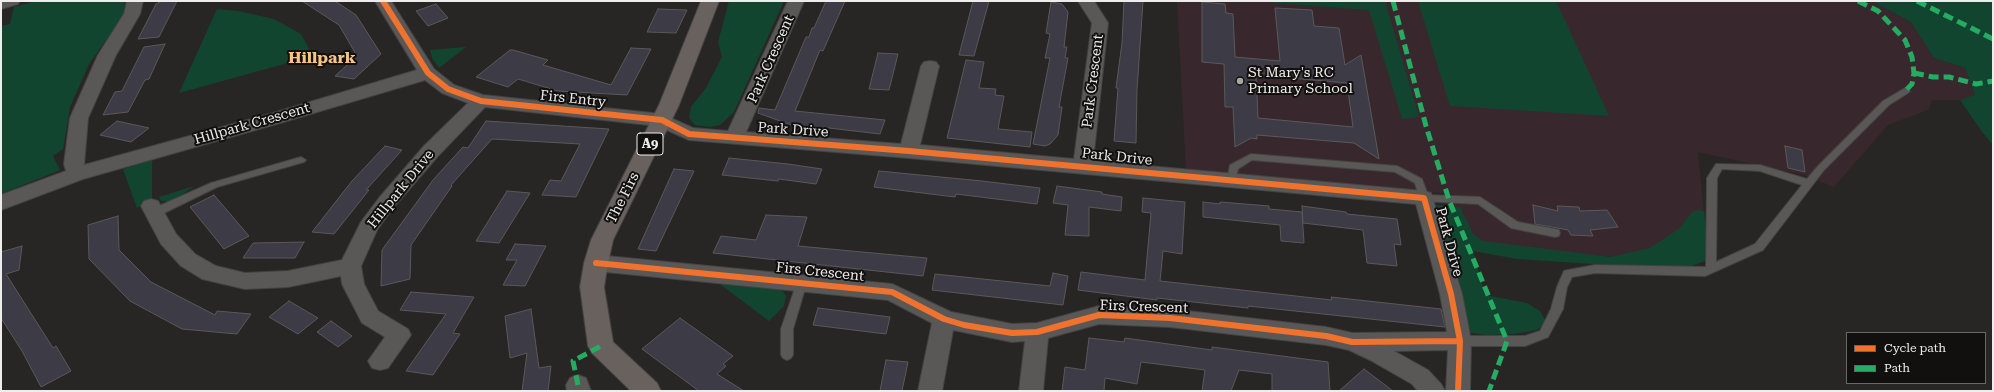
<!DOCTYPE html>
<style>
body{margin:0}
#map{position:relative;width:1994px;height:392px;overflow:hidden;background:#282624;font-family:"Roboto Serif",serif}
canvas{display:block}
.frame{position:absolute;inset:0;border:2px solid #eeedeb;pointer-events:none}
.legend{position:absolute;left:1846px;top:332px;width:140px;height:52px;box-sizing:border-box;background:#11100e;border:1px solid #696866;margin:0;padding:5px 7px;list-style:none;font-size:12px;color:#eeedeb}
.legend li{display:flex;align-items:center;gap:8px;height:20px}
.legend b{width:20px;border:1px solid #696866}
</style>
<div id="map">
<canvas width="1994" height="392"></canvas>
<div class="frame"></div>
<ul class="legend">
<li><b style="height:5px;background:#ef722f"></b>Cycle path</li>
<li><b style="height:5px;background:#26ab63"></b>Path</li>
</ul>
</div>
<script>
const context = document.querySelector('canvas').getContext('2d');
context.lineJoin = 'round';
function fill(path, color) { context.fillStyle = color; context.fill(path, 'evenodd'); }
const poly = rows => new Path2D(rows.map(r => 'M' + r).join(''));
function trace(path, color, width, dash) { context.strokeStyle = color; context.lineWidth = width; context.lineCap = dash ? 'butt' : 'round'; context.setLineDash(dash || []); context.stroke(path); }
function drawText(font, color, halo, rows, align = 'center') {
  context.font = font + ' "Roboto Serif",serif'; context.lineWidth = 4; context.setLineDash([]); context.textBaseline = 'middle'; context.strokeStyle = halo; context.fillStyle = color; for (const [text, x, y, turn = 0] of rows) {
    context.save(); context.translate(x, y); context.rotate((+turn || 0) * Math.PI / 180); context.textAlign = isNaN(turn) ? turn : align; if (halo) context.strokeText(text, 0, 0); context.fillText(text, 0, 0); context.restore();
  }
}
const education = poly([
 [1177,1,1872,1,1911,22,1934,58,1965,68,1975,96,1960,100,1932,100,1928,110,1888,125,1834,187,1804,175,1698,152,1707,245,1635,259,1465,244,1451,194,1186,171]
]);
const green = poly([
 [37,1,125,1,123,17,115,33,106,40,89,64,70,107,63,149,53,156,60,170,1,194,1,26,10,24,14,7],
 [729,1,784,1,734,112,720,125,710,127,695,125,689,118,691,107,706,88,722,57,718,42],
 [1254,1,1385,1,1419,117,1402,119,1369,10],
 [1418,1,1556,1,1609,116,1450,106],
 [1872,1,1993,1,1993,145,1983,133,1960,100,1975,95,1965,68,1934,58,1911,22],
 [217,9,238,11,274,19,301,34,313,56,179,93],
 [466,47,439,68,432,58,430,50],
 [152,160,152,199,137,208,123,169],
 [194,186,173,201,161,201,159,197],
 [1436,205,1460,207,1473,234,1483,241,1611,257,1650,248,1680,228,1692,212,1697,210,1704,211,1708,251,1705,261,1688,267,1654,268,1517,259,1473,251,1485,295,1527,303,1540,311,1546,322,1537,330,1513,334,1487,335,1465,332],
 [716,281,777,288,783,292,786,296,784,306,769,321]
]);
const building = poly([
 [162,1,177,1,159,37,138,39,156,4,162,1],
 [302,1,335,1,356,15,381,54,354,79,335,76,357,56,339,25,302,1],
 [826,1,845,1,823,51,820,50,795,111,885,120,880,134,829,128,794,126,758,113,759,108,775,110,806,37,809,37,812,28,814,28,826,1],
 [973,1,989,1,974,56,959,55,973,1],
 [1124,1,1143,1,1137,90,1136,143,1114,141,1118,88,1116,88,1122,43,1124,1],
 [1051,2,1062,4,1068,12,1064,47,1067,47,1065,58,1068,58,1059,107,1062,107,1058,135,1050,144,1045,146,1033,144,1050,58,1045,58,1050,34,1046,33,1051,2],
 [1202,2,1225,4,1226,13,1233,14,1235,57,1280,61,1275,8,1312,10,1314,26,1339,28,1345,65,1361,55,1379,159,1354,143,1257,135,1257,139,1251,138,1235,147,1233,107,1225,107,1224,64,1202,62,1202,2],
 [1256,75,1347,83,1353,127,1258,118,1256,75],
 [436,4,448,18,428,26,416,11,436,4],
 [658,9,687,10,676,33,647,32,658,9],
 [165,44,149,79,145,80,128,112,103,115,115,92,122,91,144,47,165,44],
 [631,48,651,49,627,95,558,91,518,79,508,87,476,77,510,50,513,50,548,60,543,65,611,85,631,48],
 [878,53,898,54,889,90,869,89,878,53],
 [966,60,984,62,979,88,996,89,995,95,1004,96,998,129,1032,132,1030,147,947,138,966,60],
 [117,121,149,128,131,142,100,135,117,121],
 [486,121,609,129,576,197,542,195,550,180,561,181,580,144,492,139,451,185,452,186,411,245,410,279,381,286,382,250,433,180,463,147,468,148,486,121],
 [385,146,402,150,366,190,369,190,334,234,312,232,352,181,385,146],
 [1785,146,1802,150,1805,172,1788,168,1785,146],
 [729,158,788,164,822,169,816,184,779,179,778,181,722,175,729,158],
 [674,169,694,171,656,251,638,249,674,169],
 [879,171,982,181,1040,188,1037,204,956,194,955,197,874,187,879,171],
 [1057,186,1102,192,1102,194,1122,197,1121,211,1089,207,1089,236,1065,235,1068,205,1053,203,1057,186],
 [507,191,530,193,499,243,476,241,507,191],
 [214,195,249,236,224,249,190,207,214,195],
 [1143,198,1185,202,1182,254,1163,251,1160,281,1332,300,1331,297,1441,309,1445,327,1248,306,1248,308,1157,298,1157,300,1078,290,1081,272,1145,280,1151,213,1142,212,1143,198],
 [1203,202,1220,204,1220,202,1269,206,1269,209,1302,212,1304,243,1281,241,1280,225,1203,217,1203,202],
 [1533,205,1558,211,1557,206,1579,207,1580,211,1607,210,1618,227,1590,230,1593,236,1571,235,1568,230,1535,224,1533,205],
 [1302,206,1346,212,1347,214,1397,219,1401,245,1394,244,1397,266,1367,263,1363,230,1303,223,1302,206],
 [766,215,807,217,798,246,927,258,923,276,713,253,721,236,756,240,766,215],
 [118,216,119,250,151,282,215,315,217,311,251,314,237,334,182,329,130,301,89,259,88,225,118,216],
 [304,242,295,258,243,258,253,243,304,242],
 [515,244,546,246,525,286,503,285,517,260,506,260,515,244],
 [22,246,19,270,6,274,53,348,56,346,71,371,41,387,22,351,1,318,1,252,22,246],
 [1053,273,1068,276,1063,305,932,290,935,274,1050,286,1053,273],
 [411,292,474,297,453,333,460,334,433,375,406,371,446,314,400,310,411,292],
 [289,301,318,318,298,334,269,317,289,301],
 [818,308,890,317,886,334,813,325,818,308],
 [531,309,539,368,551,366,548,391,522,391,527,353,510,358,505,316,531,309],
 [680,318,733,356,723,364,726,366,717,374,744,391,699,391,642,349,680,318],
 [331,321,352,336,338,347,317,332,331,321],
 [1089,338,1124,342,1125,338,1212,350,1212,347,1328,362,1330,391,1272,391,1272,374,1239,370,1231,391,1202,391,1205,370,1141,362,1137,384,1105,378,1104,391,1062,391,1065,367,1085,370,1089,338],
 [886,360,908,362,902,391,880,391,886,360],
 [1364,369,1393,391,1339,391,1364,369]
]);
const lane = poly([
 [1905,88,1910,91,1908,93,1889,105,1824,170,1763,250,1705,276,1595,273,1572,277,1567,287,1563,309,1548,337,1525,346,1460,346,1456,344,1454,341,1456,338,1460,336,1525,336,1540,331,1551,309,1557,287,1564,271,1568,270,1595,265,1706,267,1707,178,1716,164,1760,165,1807,179,1818,166,1883,101,1905,88],
 [1722,169,1760,171,1802,185,1755,244,1716,262,1717,178,1722,169],
 [1251,154,1397,166,1422,179,1428,195,1480,197,1518,222,1555,229,1559,230,1560,233,1559,236,1555,237,1511,228,1478,204,1420,201,1415,183,1395,172,1252,160,1238,169,1235,182,1229,182,1227,180,1230,165,1251,154],
 [301,157,306,160,304,162,217,187,158,216,150,216,149,213,150,210,211,183,301,157],
 [802,278,806,279,807,282,793,329,793,355,791,358,787,360,783,358,781,355,781,329,797,282,798,279,802,278]
]);
const street = poly([
 [1,1,20,1,18,4,1,9,1,1],
 [127,1,143,1,140,14,116,55,88,118,84,165,273,113,417,70,375,1,391,1,434,69,454,85,483,95,662,114,693,128,728,131,788,1,804,1,746,132,901,144,921,66,924,62,930,61,936,62,939,66,920,145,1074,159,1092,23,1078,1,1094,1,1108,23,1093,161,1424,191,1431,193,1462,294,1469,330,1471,341,1470,391,1446,391,1448,350,1394,351,1428,370,1441,384,1445,391,1418,391,1412,384,1370,360,1349,350,1326,345,1170,327,1099,324,1048,338,1043,391,1019,391,1025,341,1012,342,953,330,942,391,918,391,932,323,888,300,596,271,588,269,585,263,588,257,596,255,892,284,951,312,1012,324,1037,323,1099,306,1170,309,1326,327,1352,333,1447,332,1440,294,1416,204,909,158,689,140,658,126,485,107,438,156,393,208,377,230,361,266,364,284,378,311,408,329,411,335,388,368,380,370,372,368,368,361,385,337,362,323,342,284,341,276,288,287,245,289,202,279,181,266,161,244,141,206,144,201,151,199,158,201,176,234,195,254,216,266,245,273,288,271,342,260,361,222,379,198,424,146,468,103,442,93,425,80,287,121,83,179,1,210,1,195,66,171,64,164,70,118,98,55,124,14,127,1],
 [578,375,586,378,591,391,567,391,566,385,570,378,578,375]
]);
const primary = poly([
 [701,1,719,1,679,105,613,240,608,263,604,287,613,342,657,383,661,391,631,391,592,353,588,346,580,287,584,263,591,240,659,105,701,1]
]);
const quiet = poly([
 [1393,1,1426,126,1449,200,1507,341,1489,391],
 [1858,1,1878,11,1905,40,1912,57,1914,73,1912,84,1905,91],
 [1917,1,1993,39],
 [1914,73,1933,77,1949,77,1976,84,1993,81],
 [578,385,573,361,601,346]
]);
const cycleway = poly([
 [383,1,428,73,448,89,481,101,662,120,689,134,909,151,1424,198,1451,294,1460,341,1458,391],
 [596,263,892,292,944,319,964,325,1012,333,1037,332,1099,315,1170,318,1326,336,1352,342,1460,341]
]);
const markers = [
 [1240,81,4,"#a9a7a5"]
];
const shields = [
 [650,144,26]
];
const shieldNames = [
 ["A9",650,144]
];
const streetNames = [
 ["Park Crescent",771,59,-66],
 ["Park Crescent",1093,81,-83],
 ["Firs Entry",573,99,6],
 ["Hillpark Crescent",252,124,-16],
 ["Park Drive",793,130,4],
 ["Park Drive",1117,157,6],
 ["Hillpark Drive",401,189,-51],
 ["The Firs",623,198,-63],
 ["Park Drive",1449,242,75],
 ["Firs Crescent",820,272,6],
 ["Firs Crescent",1144,307,2]
];
const poiNames = [
 ["St Mary's RC",1248,73],
 ["Primary School",1248,89]
];
const quarterNames = [
 ["Hillpark",322,58]
];
fill(education, '#38282e');
fill(green, '#124530');
fill(building, '#3d3b45');
trace(building, '#5a5958', 1);
trace(lane, '#444342', 2);
trace(street, '#444342', 2);
trace(primary, '#444342', 2);
fill(lane, '#5a5857');
fill(street, '#5a5857');
fill(primary, '#68615d');
trace(quiet, '#26ab63', 5, [10, 5]);
trace(cycleway, '#ef722f', 6);
for (const [x, y, r, color] of markers) { const dot = new Path2D(); dot.arc(x, y, r, 0, 2 * Math.PI); context.fillStyle = color; context.fill(dot); trace(dot, '#11100e', 1.5); }
for (const [x, y, w] of shields) { const box = new Path2D(); box.roundRect(x - w / 2, y - 11, w, 22, 3); context.fillStyle = '#11100e'; context.fill(box); trace(box, '#eeedeb', 1); }
drawText('bold 13px', '#eeedeb', null, shieldNames);
drawText('14px', '#eeedeb', '#11100e', streetNames);
drawText('14px', '#eeedeb', '#11100e', poiNames, 'left');
drawText('bold 16px', '#f8c484', '#11100e', quarterNames);
</script>
